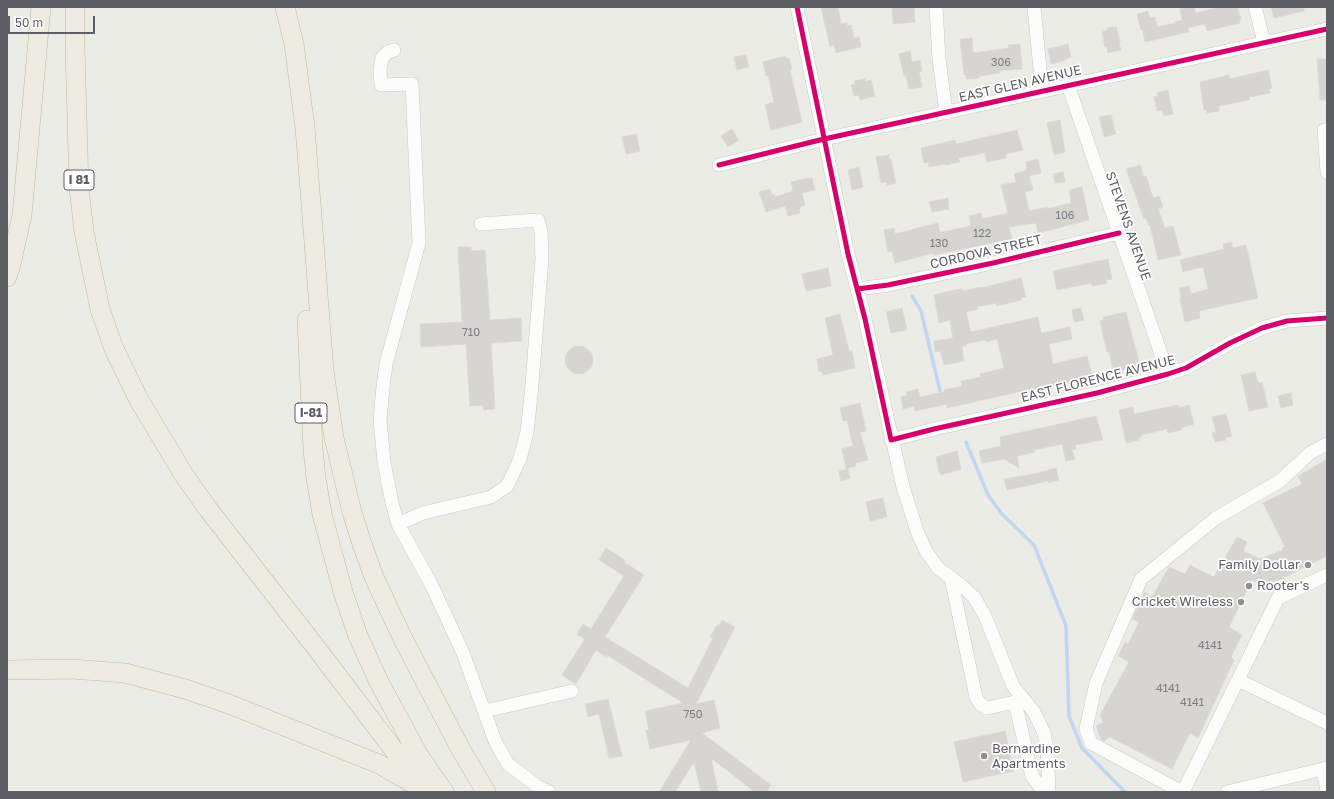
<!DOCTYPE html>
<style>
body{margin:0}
#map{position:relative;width:1334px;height:799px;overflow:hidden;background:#ecece7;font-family:"Golos Text",sans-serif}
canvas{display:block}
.frame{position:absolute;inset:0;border:8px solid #5d5f64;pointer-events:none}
.scale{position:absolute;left:8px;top:16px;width:87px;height:18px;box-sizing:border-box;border:2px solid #5d5f64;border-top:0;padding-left:5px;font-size:12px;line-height:14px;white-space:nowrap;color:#5d5f64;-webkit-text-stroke:3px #fff;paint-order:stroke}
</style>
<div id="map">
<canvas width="1334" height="799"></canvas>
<div class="frame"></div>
<div class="scale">50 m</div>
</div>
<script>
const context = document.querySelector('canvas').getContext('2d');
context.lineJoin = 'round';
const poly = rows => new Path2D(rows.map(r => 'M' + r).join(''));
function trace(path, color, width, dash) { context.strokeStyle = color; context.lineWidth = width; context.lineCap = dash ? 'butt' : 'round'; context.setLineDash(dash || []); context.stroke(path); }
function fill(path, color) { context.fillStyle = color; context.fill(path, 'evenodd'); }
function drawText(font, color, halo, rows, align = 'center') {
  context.font = font + ' "Golos Text",sans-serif'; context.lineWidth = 3.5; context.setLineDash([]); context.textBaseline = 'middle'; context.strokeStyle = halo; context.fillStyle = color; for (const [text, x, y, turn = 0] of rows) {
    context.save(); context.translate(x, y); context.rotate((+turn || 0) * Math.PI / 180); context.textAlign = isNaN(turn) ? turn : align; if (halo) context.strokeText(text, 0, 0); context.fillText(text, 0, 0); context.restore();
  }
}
const stream = poly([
 [912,296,921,311,940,391],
 [966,442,988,495,1002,514,1034,545,1066,626,1069,716,1082,748,1125,792]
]);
const building = poly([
 [821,7,838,7,841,24,847,23,847,26,851,25,854,38,859,37,861,47,836,53,834,45,830,46,821,7],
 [892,7,914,7,915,22,893,24,892,7],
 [1188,7,1194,7,1196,13,1220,7,1237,7,1241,19,1239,20,1240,23,1207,31,1205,24,1188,28,1189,32,1145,42,1143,30,1141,30,1137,14,1148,11,1150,18,1155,17,1157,27,1175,23,1174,22,1182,20,1180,9,1188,7],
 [1271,7,1304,7,1304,11,1274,18,1271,7],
 [1116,27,1120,41,1119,43,1121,50,1108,53,1107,47,1105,47,1102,32,1108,30,1107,28,1116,27],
 [972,38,973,53,1009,48,1008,45,1020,44,1022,69,1000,71,1000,73,979,76,979,78,966,79,966,75,964,75,960,39,972,38],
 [1068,44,1071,57,1066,59,1066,60,1051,64,1048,49,1068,44],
 [910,51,912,62,920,60,922,71,919,72,922,87,909,89,906,76,904,76,899,54,910,51],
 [746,55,749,67,737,70,734,57,746,55],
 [785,56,786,58,789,58,792,69,790,70,802,122,771,130,765,105,774,102,768,75,766,76,763,62,785,56],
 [1317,59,1327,59,1327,100,1320,100,1317,59],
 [1268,70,1272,88,1269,89,1270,93,1249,97,1250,99,1244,101,1219,106,1219,111,1207,113,1206,110,1204,110,1200,82,1229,75,1230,79,1268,70],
 [865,79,865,82,871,80,875,96,860,100,859,95,854,96,851,85,855,84,854,81,865,79],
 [1168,90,1173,114,1164,116,1162,110,1157,111,1154,97,1158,96,1157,93,1168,90],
 [1111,115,1116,134,1104,137,1099,117,1111,115],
 [1060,120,1065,152,1054,155,1047,123,1060,120],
 [732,129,739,140,728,147,721,136,732,129],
 [1017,130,1023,150,1006,154,1006,158,987,162,985,153,958,158,960,162,946,165,946,164,929,167,928,162,924,163,921,148,955,140,956,144,1017,130],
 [636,134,640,151,626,154,622,137,636,134],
 [889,155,889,159,891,159,896,183,887,185,886,182,881,183,876,157,889,155],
 [1038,159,1041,173,1029,176,1033,190,1025,192,1029,211,1047,207,1047,209,1071,203,1069,190,1082,187,1089,220,1038,233,1036,223,1009,227,1012,239,933,255,933,253,895,263,892,251,888,252,884,230,894,228,895,234,938,223,940,232,942,232,971,226,969,216,981,213,982,219,1008,213,1001,185,1016,182,1014,174,1027,170,1026,162,1038,159],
 [1140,165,1144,177,1146,176,1153,198,1159,196,1163,207,1158,209,1165,228,1173,226,1181,255,1158,260,1150,225,1149,226,1146,218,1144,219,1126,169,1140,165],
 [859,167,863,187,852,190,848,170,859,167],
 [1063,172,1065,182,1055,183,1053,174,1063,172],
 [807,178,808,179,812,178,815,190,802,193,805,205,799,207,800,213,788,216,785,206,766,212,759,192,770,189,772,195,775,194,775,197,793,191,791,182,807,178],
 [948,198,949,209,932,212,929,202,948,198],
 [1231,242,1233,248,1246,245,1258,298,1199,311,1200,318,1185,322,1180,300,1181,296,1179,288,1189,286,1191,294,1208,289,1203,267,1183,272,1180,260,1224,249,1223,244,1231,242],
 [458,247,471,247,471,251,485,250,490,320,521,318,522,341,491,343,495,409,484,410,483,405,470,406,466,344,421,347,420,324,462,322,458,247],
 [1108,259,1112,279,1106,280,1107,283,1092,286,1091,283,1057,290,1053,271,1108,259],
 [828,268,831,286,806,291,802,274,828,268],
 [1021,278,1026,297,1021,298,1021,300,997,306,996,303,977,307,978,309,966,312,971,332,1038,317,1041,333,1070,327,1072,339,1049,344,1053,364,1087,356,1092,374,1076,378,1077,381,1045,388,1045,386,947,408,947,404,915,411,914,406,903,409,901,397,907,395,906,392,918,389,920,397,944,392,944,390,962,386,961,381,981,377,980,374,1004,368,997,339,986,342,985,340,965,344,966,346,962,346,964,361,944,365,940,351,935,352,934,341,953,338,950,320,939,323,934,295,955,290,962,289,962,291,982,287,982,288,1021,278],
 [902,308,907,330,891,333,886,312,902,308],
 [1081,308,1084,320,1074,322,1072,310,1081,308],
 [1126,312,1140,366,1118,371,1118,369,1113,370,1109,352,1107,352,1100,321,1104,320,1103,317,1126,312],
 [840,314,849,351,852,351,855,368,823,375,822,371,819,372,817,359,833,355,825,318,840,314],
 '565 360a14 14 0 1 1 28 0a14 14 0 1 1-28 0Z',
 [1255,372,1258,383,1262,382,1268,407,1249,411,1241,375,1255,372],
 [1291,393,1293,405,1281,408,1278,396,1291,393],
 [860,403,866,431,860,432,868,460,855,463,856,466,846,469,842,449,853,446,847,420,843,421,840,408,860,403],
 [1178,405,1179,408,1189,405,1194,424,1181,428,1181,430,1168,433,1167,429,1141,435,1142,437,1138,438,1139,440,1126,443,1119,410,1133,407,1134,414,1178,405],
 [1226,414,1232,436,1225,438,1226,440,1215,442,1212,433,1216,432,1212,417,1226,414],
 [1096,416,1103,440,1075,445,1076,449,1072,450,1075,459,1066,461,1062,444,1034,450,1035,452,1018,456,1017,457,1019,468,1004,459,982,463,979,451,1001,446,1000,437,1096,416],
 [957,451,961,469,941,475,940,472,939,473,936,457,957,451],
 [1327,459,1327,556,1265,587,1252,580,1229,627,1242,635,1231,657,1234,660,1198,738,1190,733,1172,769,1110,737,1104,741,1101,739,1096,726,1103,722,1100,715,1129,662,1118,656,1125,642,1128,644,1139,622,1132,619,1145,592,1152,597,1169,567,1185,574,1190,565,1214,577,1237,537,1247,542,1243,551,1260,559,1283,550,1282,548,1285,547,1263,503,1302,484,1298,476,1327,459],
 [1056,468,1059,480,1048,483,1048,481,1007,490,1004,479,1034,474,1056,468],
 [848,469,850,478,841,481,839,471,848,469],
 [883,498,887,517,870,521,866,502,883,498],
 [606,548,625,560,624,562,644,575,605,637,688,688,713,638,710,637,717,625,719,626,722,620,735,627,696,704,714,700,720,728,702,733,771,785,766,792,755,792,711,758,718,791,701,792,694,762,675,792,659,792,691,740,650,749,646,730,649,730,645,711,683,703,607,655,606,657,596,650,576,684,562,675,585,639,577,634,583,624,591,629,624,576,599,560,606,548],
 [608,699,622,756,609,758,599,714,588,717,585,704,608,699],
 [1005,731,1014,771,963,782,954,742,1005,731]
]);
const minor = poly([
 [797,7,848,254,865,319,903,487,918,534,926,551,938,568,962,586,974,597,985,616,1013,686,1034,712,1044,733,1047,749,1049,792],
 [936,7,939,59,946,113],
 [1034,7,1042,90],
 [1255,7,1264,42],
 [394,50,388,52,382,58,380,71,381,85,412,84,419,243,386,364,383,387,380,420,384,462,392,503,398,524,432,586,463,653,495,741,508,764,537,786,549,792],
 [1068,85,1168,374],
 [1327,130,1324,130,1327,172],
 [719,165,824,139,1327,29],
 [857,289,888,285,993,263,1119,233],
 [891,440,934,429,1097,393,1168,374,1186,368,1230,343,1262,328,1287,321,1327,318],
 [398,524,423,513,491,497,507,486,520,459,527,432,531,396,542,259,541,232,538,220,481,224],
 [951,578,976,697,980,704,987,708,1024,700],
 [1238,680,1327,723],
 [1015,702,1032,776,1041,788,1048,790],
 [485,711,572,691],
 [1323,769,1327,791],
 [1182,792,1091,743,1086,729,1096,683,1141,579,1216,518,1280,481,1310,453,1327,444],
 [1183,792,1278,598,1327,575],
 [1227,792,1327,768]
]);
const highway = poly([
 [75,7,75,47,79,188,84,232,100,309,114,349,139,400,184,475,208,509,314,645,426,792],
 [285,7,294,44,305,127,324,371,334,438,352,512,362,544,374,577,402,637,460,748,486,792],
 [7,277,11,264,22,215,41,7],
 [307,320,313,449,316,478,322,514,343,592,358,636,379,682,419,756,444,792],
 [7,670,72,669,125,673,185,689,229,704,379,764,416,785]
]);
const cycleway = poly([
 [797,7,848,254,865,319,891,440,934,429,1097,393,1168,374,1186,368,1230,343,1262,328,1287,321,1327,318],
 [719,165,824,139,1327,29],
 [857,289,888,285,993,263,1119,233]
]);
const markers = [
 [1308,565,4,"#8f9092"],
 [1249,586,4,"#8f9092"],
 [1241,602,4,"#8f9092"],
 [984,756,4,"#8f9092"]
];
const numberNames = [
 ["306",1001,63],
 ["106",1065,216],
 ["122",982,234],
 ["130",939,244],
 ["710",471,333],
 ["4141",1210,646],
 ["4141",1168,689],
 ["4141",1192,703],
 ["750",693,715]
];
const shields = [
 [79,180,30],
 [311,413,32]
];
const shieldNames = [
 ["I 81",79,180],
 ["I-81",311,413]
];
const streetNames = [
 ["EAST GLEN AVENUE",1020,84,-13],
 ["STEVENS AVENUE",1128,226,71],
 ["CORDOVA STREET",986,252,-13],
 ["EAST FLORENCE AVENUE",1098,379,-14]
];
const poiNames = [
 ["Family Dollar",1300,565],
 ["Rooter's",1257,586,"left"],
 ["Cricket Wireless",1233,602],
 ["Bernardine",992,749,"left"],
 ["Apartments",992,764,"left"]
];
trace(stream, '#c0d6f1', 3.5);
fill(building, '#d6d5d2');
trace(building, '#dbdad6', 1);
trace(minor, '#c9c9c9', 14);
trace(highway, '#bfb998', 20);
trace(minor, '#fcfcfb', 13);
trace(highway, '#eeece2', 19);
trace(cycleway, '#d6006c', 5);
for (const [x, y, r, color] of markers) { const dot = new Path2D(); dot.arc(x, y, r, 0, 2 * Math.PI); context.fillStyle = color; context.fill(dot); trace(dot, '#fff', 1.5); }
drawText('11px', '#7c7d80', null, numberNames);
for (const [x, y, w] of shields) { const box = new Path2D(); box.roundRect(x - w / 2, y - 10, w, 20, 3); context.fillStyle = '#fff'; context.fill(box); trace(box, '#5d5f64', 1); }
drawText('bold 12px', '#5d5f64', null, shieldNames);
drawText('13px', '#5d5f64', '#fff', streetNames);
drawText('13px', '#5d5f64', '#fff', poiNames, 'right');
</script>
